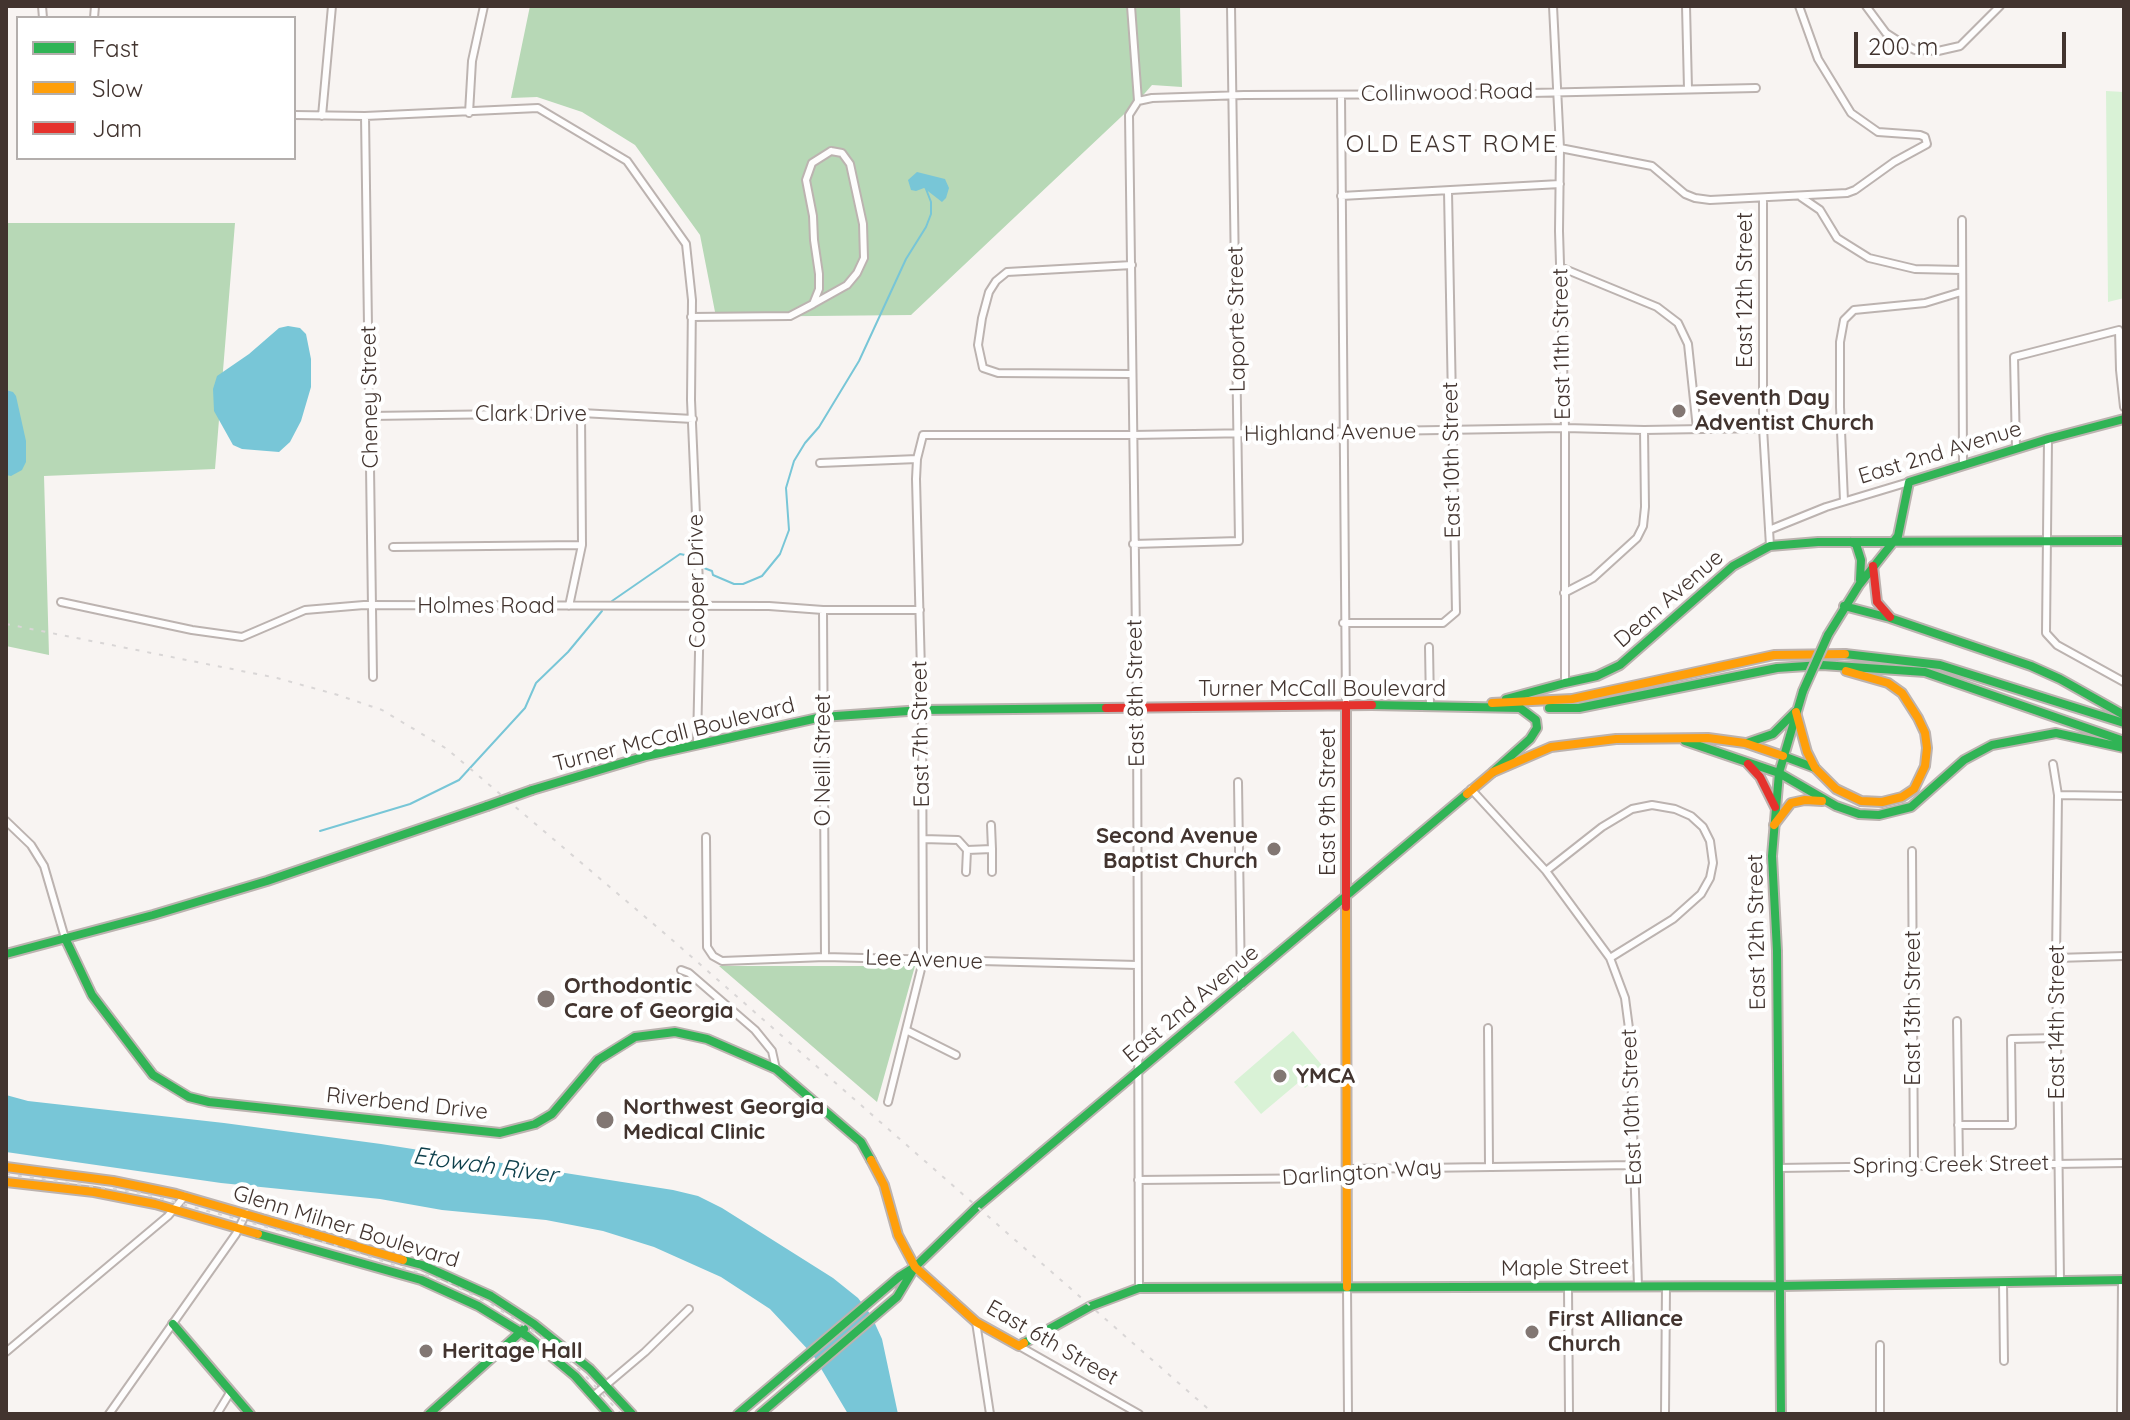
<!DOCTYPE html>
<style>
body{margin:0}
#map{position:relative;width:2130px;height:1420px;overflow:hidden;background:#f8f4f2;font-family:Quicksand,sans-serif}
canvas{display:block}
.frame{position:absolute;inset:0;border:8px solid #42342f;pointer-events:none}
.legend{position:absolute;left:16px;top:16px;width:280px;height:144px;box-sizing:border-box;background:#fff;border:2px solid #b3aeac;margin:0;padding:10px 14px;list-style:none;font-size:24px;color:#42342f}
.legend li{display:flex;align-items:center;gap:16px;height:40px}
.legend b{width:40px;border:2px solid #b3aeac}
.scale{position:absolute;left:1854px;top:32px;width:212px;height:36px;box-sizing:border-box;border:4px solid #42342f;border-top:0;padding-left:10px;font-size:24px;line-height:28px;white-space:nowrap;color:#42342f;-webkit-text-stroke:6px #fff;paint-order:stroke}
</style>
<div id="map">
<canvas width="2130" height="1420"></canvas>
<div class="frame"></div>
<ul class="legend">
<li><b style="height:10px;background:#30b455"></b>Fast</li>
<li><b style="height:10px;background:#ff9f0a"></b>Slow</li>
<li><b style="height:10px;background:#e5322d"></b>Jam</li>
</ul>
<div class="scale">200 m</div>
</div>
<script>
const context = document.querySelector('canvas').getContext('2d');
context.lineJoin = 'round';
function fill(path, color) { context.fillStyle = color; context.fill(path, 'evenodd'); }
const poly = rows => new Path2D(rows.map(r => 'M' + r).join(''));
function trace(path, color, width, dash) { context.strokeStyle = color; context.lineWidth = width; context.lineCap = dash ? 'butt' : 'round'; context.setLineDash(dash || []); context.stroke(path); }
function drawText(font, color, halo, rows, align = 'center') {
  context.font = font + ' Quicksand,sans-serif'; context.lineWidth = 8; context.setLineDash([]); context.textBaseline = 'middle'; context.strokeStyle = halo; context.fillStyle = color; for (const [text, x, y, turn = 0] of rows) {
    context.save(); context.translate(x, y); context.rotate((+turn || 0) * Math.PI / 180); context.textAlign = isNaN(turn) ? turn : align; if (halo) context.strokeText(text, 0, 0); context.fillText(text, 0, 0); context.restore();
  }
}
const green = poly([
 [2106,91,2124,92,2124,298,2108,302],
 [1293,1031,1326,1070,1305,1088,1299,1082,1261,1114,1234,1082]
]);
const forest = poly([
 [530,6,1180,6,1182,87,1152,85,1138,101,911,315,716,317,700,235,635,145,582,112,537,97,511,98],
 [6,223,235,223,215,469,44,476,49,655,6,646],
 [719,966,915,966,877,1102]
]);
const water = poly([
 [917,172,945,179,949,188,946,198,942,202,924,188,916,191,911,190,908,180],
 [288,326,300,328,306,334,311,359,311,387,301,421,290,442,279,452,242,449,233,445,214,411,213,389,217,376,249,354,279,328],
 [6,390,13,392,16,396,26,441,26,462,22,470,11,476,6,475],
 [6,1095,28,1101,224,1123,381,1144,673,1190,698,1196,722,1208,833,1278,858,1298,871,1315,882,1339,898,1414,848,1414,813,1355,770,1309,721,1277,654,1247,603,1231,546,1220,442,1210,380,1199,221,1183,6,1152]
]);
const stream = poly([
 [704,568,712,571,713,575,734,584,743,584,762,576,780,554,789,530,786,488,794,461,805,443,819,427,859,361,906,259,926,227,931,214,931,202,926,189],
 [612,601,680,554,685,555,693,563],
 [320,831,410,804,459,780,525,708,536,683,568,652,602,611]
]);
const street = poly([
 [42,6,43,18],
 [1131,6,1138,101],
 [1553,6,1560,148,1559,231,1565,428,1565,683],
 [1686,6,1688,89],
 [1866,6,1886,33,1903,44,1915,50,1938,51,1960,46,2000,6],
 [94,18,95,6],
 [1341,95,1346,705],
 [1138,101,1129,115,1137,709,1139,1288],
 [1138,101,1152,98,1244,95,1486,94,1756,88],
 [469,113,472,61,484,6],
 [294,115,365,116,538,108,627,161,686,244,692,300,691,400,700,607,697,744],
 [322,116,332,6],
 [365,116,373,677],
 [1560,148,1652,166,1685,194,1695,198,1710,200,1847,193,1855,190,1894,162,1927,144,1925,137,1920,135,1878,132,1851,113,1818,59,1799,6],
 [831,151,842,153,850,164,863,224,864,258,857,273,847,285,813,304,819,289,819,274,814,240,813,216,806,180,812,163,831,151],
 [1341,196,1560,184],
 [1801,197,1820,210,1837,238,1869,258,1915,269,1962,270],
 [1763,198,1763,428,1770,546],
 [1962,220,1963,465],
 [1560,267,1657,307,1678,323,1688,344,1697,429],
 [691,317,790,316,813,304],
 [1131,374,998,373,983,368,978,345,982,318,989,292,996,281,1007,272,1132,265],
 [370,416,581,413,693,419],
 [2048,439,2046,633,2057,645,2124,682],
 [2016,449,2014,357,2119,330,2120,370,2124,407],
 [820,463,917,459],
 [1844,501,1840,407,1840,342,1844,320,1854,310,1925,303,1961,292],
 [1769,530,1826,507,1909,482],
 [1133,544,1239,541,1231,6],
 [393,547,582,545],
 [1564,593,1593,578,1637,538,1643,526,1645,507,1644,430],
 [61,602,192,630,242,637,305,610,364,605,769,606,823,610,920,610],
 [569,606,582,545,581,413],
 [823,610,825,957],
 [1343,623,1443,623,1456,612,1448,191],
 [1429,647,1430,705],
 [2053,764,2058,795,2056,958,2060,1281],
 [1238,782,1241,986],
 [1471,789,1546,871,1610,958,1625,998,1630,1036,1638,1286],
 [2058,795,2124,796],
 [6,821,31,845,44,866,65,938],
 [706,837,707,947,713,956,722,961,825,957,1137,965],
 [923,839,958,840,967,850,992,849,991,825],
 [992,849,992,872],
 [1912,851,1914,1165],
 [1546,871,1602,827,1632,809,1652,805,1675,809,1691,816,1703,827,1710,841,1713,863,1710,878,1701,894,1673,919,1610,958],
 [966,872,967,850],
 [2056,958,2124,956],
 [681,970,689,973,755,1030,772,1051,776,1069],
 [1957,1021,1959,1164],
 [1488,1028,1489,1166],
 [906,1030,956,1055],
 [888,1102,923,961,922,710,916,479,917,459,923,435,1132,435,1565,428,1644,430,1763,428],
 [1958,1125,2012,1125,2011,1039,2057,1038],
 [1778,1168,2124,1163],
 [1138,1180,1337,1178,1348,1169,1634,1165],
 [2003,1283,2004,1361],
 [1347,1287,1348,1414],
 [1568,1288,1569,1414],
 [976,1322,990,1414],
 [1880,1345,1880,1414],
 [1019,1346,1139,1414],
 [6,1352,168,1216,185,1196],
 [593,1396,645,1352,689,1309],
 [109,1414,236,1234,246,1213],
 [217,1414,231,1391],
 [1665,1414,1666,1286],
 [2121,1414,2122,1280]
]);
const fast = poly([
 [1851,542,1856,544,1861,560,1860,580],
 [1844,606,1890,618,2031,666,2060,679,2124,715],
 [1828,635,1859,585,1898,536,1909,482,2048,439,2124,419],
 [1845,654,1940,665,2124,723],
 [1565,683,1597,676,1620,665,1733,566,1770,546,1818,542,2124,541],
 [1506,699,1565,683],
 [1372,705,1520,708,1536,720,1537,728,1530,739,1493,772],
 [1549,708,1579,708,1777,668,1822,665,1925,672,2124,741],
 [1685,741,1779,773],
 [1747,743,1773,734,1795,712],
 [1783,756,1815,768],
 [1779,773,1836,806,1859,814,1879,815,1911,807,1964,760,1992,745,2056,733,2124,748],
 [532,790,646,756,822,717,922,710,1106,708],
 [65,938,92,995,153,1075,189,1097,209,1102,500,1133,535,1124,552,1114,598,1060,635,1037,675,1032,707,1039,776,1069,861,1142,871,1160],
 [6,954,153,915,267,881,487,806],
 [258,1234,421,1280,478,1306,527,1336,575,1376,609,1414],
 [403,1260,422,1265,491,1296,534,1324,590,1369,632,1414],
 [173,1324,250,1414],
 [1024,1343,1091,1306,1139,1288,1781,1286,2124,1280],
 [429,1414,524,1329],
 [738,1414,899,1277,915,1267,977,1207,1467,794],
 [760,1414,897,1297,915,1267],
 [1781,1414,1777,951,1772,856,1779,773,1803,691]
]);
const slow = poly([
 [1492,703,1572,699,1774,655,1845,654],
 [1796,712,1807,752,1815,768,1836,789,1861,801,1882,802,1902,797,1914,789,1925,766,1927,748,1925,733,1918,718,1902,693,1888,683,1846,671],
 [1467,794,1493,772,1551,747,1616,739,1708,738,1745,743,1783,756],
 [1774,825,1791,803,1805,800,1822,801],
 [1346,907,1347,1287],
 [871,1160,884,1185,898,1235,915,1267,976,1322,1019,1346,1024,1343],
 [6,1167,113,1181,176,1194,403,1260],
 [6,1182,94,1192,155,1204,258,1234]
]);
const jam = poly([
 [1873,566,1877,602,1890,617],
 [1346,705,1346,907],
 [1106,708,1372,705],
 [1748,764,1760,777,1775,807]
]);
const rail = poly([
 [6,624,277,678,338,695,382,710,447,749,670,938,1214,1414],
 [6,1174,141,1193,333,1245,447,1282,491,1304,536,1333,581,1371,621,1414]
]);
const fastBridge = poly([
 [1803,691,1828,635],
 [487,806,532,790]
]);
const markers = [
 [1679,411,8,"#827773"],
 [1274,849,8,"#827773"],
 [546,999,10,"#827773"],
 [1280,1076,8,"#827773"],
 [605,1120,10,"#827773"],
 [1532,1332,8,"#827773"],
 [426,1351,8,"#827773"]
];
const streetNames = [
 ["Collinwood Road",1447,93,-1],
 ["East 12th Street",1745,290,-90],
 ["Laporte Street",1237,319,-91],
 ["East 11th Street",1562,344,-91],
 ["Cheney Street",370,397,-91],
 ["Clark Drive",531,414],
 ["Highland Avenue",1330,433,-1],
 ["East 2nd Avenue",1940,453,-17],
 ["East 10th Street",1452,460,-91],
 ["Cooper Drive",697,581,-91],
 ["Dean Avenue",1669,599,-41],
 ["Holmes Road",486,606],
 ["Turner McCall Boulevard",1322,689],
 ["East 8th Street",1136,693,-91],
 ["East 7th Street",921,734,-91],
 ["Turner McCall Boulevard",674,735,-14],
 ["O Neill Street",823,760,-90],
 ["East 9th Street",1328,802,-90],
 ["East 12th Street",1757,932,-91],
 ["Lee Avenue",924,960,2],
 ["East 2nd Avenue",1191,1004,-40],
 ["East 13th Street",1913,1008,-90],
 ["East 14th Street",2057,1022,-90],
 ["Riverbend Drive",407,1104,6],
 ["East 10th Street",1632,1107,-92],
 ["Spring Creek Street",1951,1165,-1],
 ["Darlington Way",1362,1173,-4],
 ["Glenn Milner Boulevard",346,1227,17],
 ["Maple Street",1565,1268,-1],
 ["East 6th Street",1052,1343,30]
];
const poiNames = [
 ["Seventh Day",1695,398],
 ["Adventist Church",1695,423],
 ["Second Avenue",1258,836,"right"],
 ["Baptist Church",1258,861,"right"],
 ["Orthodontic",564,986],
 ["Care of Georgia",564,1011],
 ["YMCA",1296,1076],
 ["Northwest Georgia",623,1107],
 ["Medical Clinic",623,1132],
 ["First Alliance",1548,1319],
 ["Church",1548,1344],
 ["Heritage Hall",442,1351]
];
const neighbourhoodNames = [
 ["OLD EAST ROME",1452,145]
];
const waterNames = [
 ["Etowah River",485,1166,8]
];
fill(green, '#d9f2d6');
fill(forest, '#b7d8b6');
fill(water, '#78c6d7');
trace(stream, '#78c6d7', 2);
trace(street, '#bcb3b0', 10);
trace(fast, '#bcb3b0', 12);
trace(slow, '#bcb3b0', 12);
trace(jam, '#bcb3b0', 12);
trace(street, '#fefdfd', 6);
trace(fast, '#30b455', 8);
trace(slow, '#ff9f0a', 8);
trace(jam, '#e5322d', 8);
trace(rail, '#d9d6d6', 2, [4, 8]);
trace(fastBridge, '#bcb3b0', 12, []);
trace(fastBridge, '#30b455', 8);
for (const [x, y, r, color] of markers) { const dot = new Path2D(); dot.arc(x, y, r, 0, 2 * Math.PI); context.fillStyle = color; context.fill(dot); trace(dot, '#fff', 3); }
drawText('22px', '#42342f', '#fff', streetNames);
drawText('bold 22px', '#42342f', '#fff', poiNames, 'left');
context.letterSpacing = '2px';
drawText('24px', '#42342f', '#fff', neighbourhoodNames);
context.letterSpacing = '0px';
drawText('italic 24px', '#0e404c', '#fff', waterNames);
</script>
